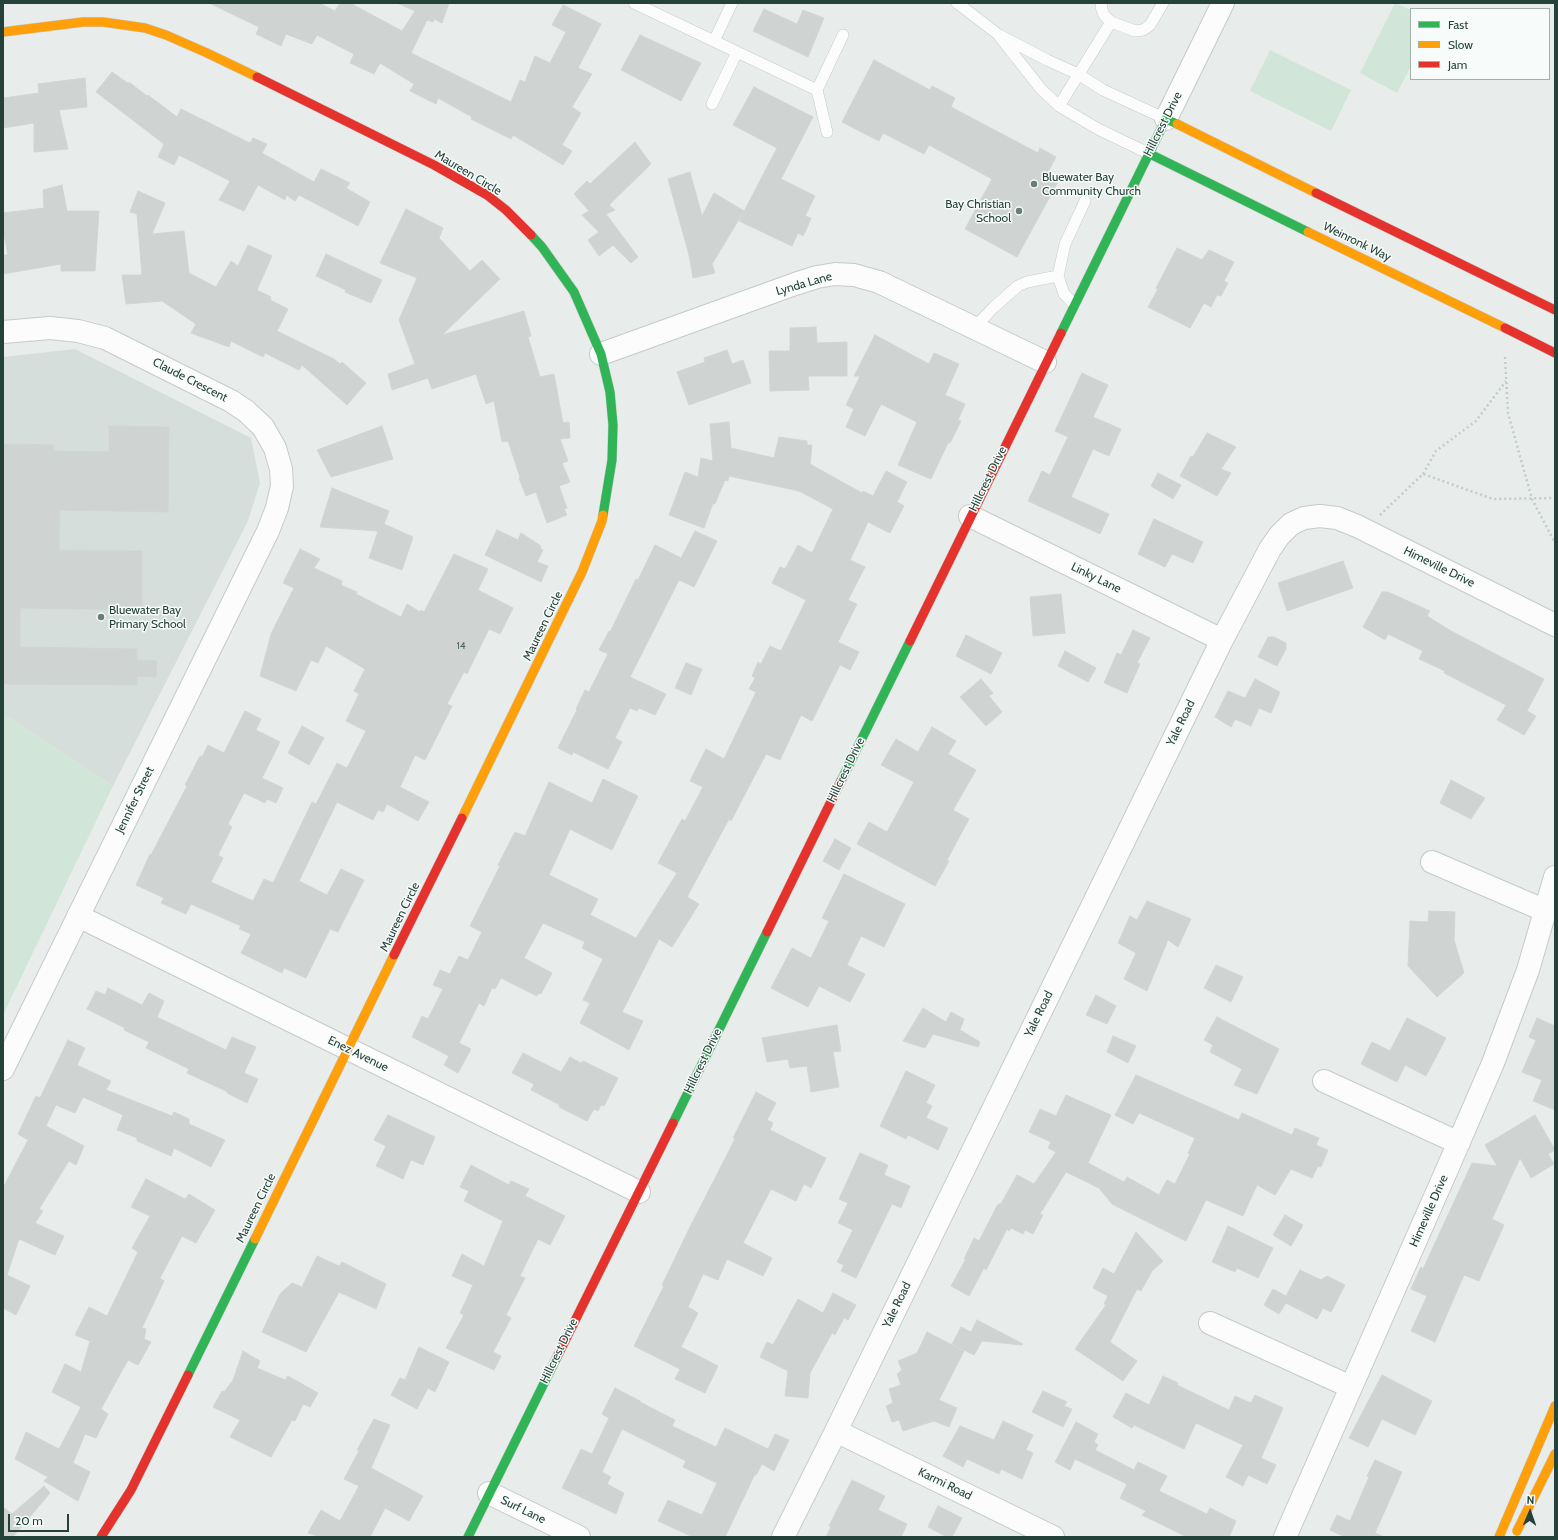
<!DOCTYPE html>
<style>
body{margin:0}
#map{position:relative;width:1558px;height:1540px;overflow:hidden;background:#e8edeb;font-family:Cabin,sans-serif}
canvas{display:block}
.frame{position:absolute;inset:0;border:4px solid #24423a;pointer-events:none}
.legend{position:absolute;left:1410px;top:8px;width:140px;height:72px;box-sizing:border-box;background:#f7fbf9;border:1px solid #a3b1ad;margin:0;padding:5px 7px;list-style:none;font-size:12px;color:#24423a}
.legend li{display:flex;align-items:center;gap:8px;height:20px}
.legend b{width:20px;border:1px solid #a3b1ad}
.north{position:absolute;left:1510px;top:1492px;width:40px;height:40px;-webkit-text-stroke:3px #f7fbf9;paint-order:stroke;rotate:2deg;font-size:11px;font-weight:700;line-height:16px;text-align:center;color:#24423a}
.north::after{content:'';display:block;margin:auto;width:14px;height:18px;background:#24423a;clip-path:polygon(50% 0,100% 100%,50% 72%,0 100%)}
.scale{position:absolute;left:8px;top:1514px;width:61px;height:18px;box-sizing:border-box;border:2px solid #24423a;border-top:0;padding-left:5px;font-size:12px;line-height:14px;white-space:nowrap;color:#24423a;-webkit-text-stroke:3px #f7fbf9;paint-order:stroke}
</style>
<div id="map">
<canvas width="1558" height="1540"></canvas>
<div class="frame"></div>
<ul class="legend">
<li><b style="height:5px;background:#30b455"></b>Fast</li>
<li><b style="height:5px;background:#ff9f0a"></b>Slow</li>
<li><b style="height:5px;background:#e5322d"></b>Jam</li>
</ul>
<div class="north">N</div>
<div class="scale">20 m</div>
</div>
<script>
const context = document.querySelector('canvas').getContext('2d');
context.lineJoin = 'round';
function fill(path, color) { context.fillStyle = color; context.fill(path, 'evenodd'); }
const poly = rows => new Path2D(rows.map(r => 'M' + r).join(''));
function trace(path, color, width, dash) { context.strokeStyle = color; context.lineWidth = width; context.lineCap = dash ? 'butt' : 'round'; context.setLineDash(dash || []); context.stroke(path); }
function drawText(font, color, halo, rows, align = 'center') {
  context.font = font + ' Cabin,sans-serif'; context.lineWidth = 3; context.setLineDash([]); context.textBaseline = 'middle'; context.strokeStyle = halo; context.fillStyle = color; for (const [text, x, y, turn = 0] of rows) {
    context.save(); context.translate(x, y); context.rotate((+turn || 0) * Math.PI / 180); context.textAlign = isNaN(turn) ? turn : align; if (halo) context.strokeText(text, 0, 0); context.fillText(text, 0, 0); context.restore();
  }
}
const built = poly([
 [75,349,251,438,260,483,248,521,113,786,3,714,3,357]
]);
const green = poly([
 [1395,3,1411,10,1411,66,1397,93,1360,73],
 [1270,50,1351,90,1331,131,1250,91],
 [3,714,113,786,3,1015]
]);
const building = poly([
 [209,3,319,3,335,11,340,3,350,3,402,31,415,11,397,3,449,3,442,23,434,19,433,22,427,20,411,53,511,102,520,80,525,82,535,56,550,63,566,32,552,25,563,5,601,24,578,68,592,74,572,107,581,113,562,145,572,151,563,165,513,135,511,139,471,119,472,117,438,98,436,104,410,91,414,84,380,63,374,74,350,63,354,54,317,35,312,44,286,34,281,46,256,34,259,27,209,3],
 [764,9,797,24,803,10,824,18,808,57,753,31,764,9],
 [640,35,701,63,681,101,621,70,640,35],
 [874,60,930,90,932,86,955,98,951,107,1038,153,1040,148,1056,157,1048,172,1060,178,1017,257,965,229,992,179,929,145,924,154,883,133,879,141,842,122,874,60],
 [112,72,129,84,129,82,147,96,148,95,177,117,181,109,250,143,253,138,267,144,262,153,314,182,321,169,350,183,346,188,370,202,358,226,299,195,295,201,286,195,285,200,258,185,244,211,219,200,230,181,179,155,174,165,158,157,164,144,96,92,112,72],
 [85,78,87,107,59,110,68,149,34,152,34,123,3,128,3,98,39,93,38,84,85,78],
 [754,87,813,117,781,179,815,196,805,216,811,218,807,228,803,236,798,233,792,246,739,221,777,148,733,125,754,87],
 [635,142,651,164,609,205,615,210,606,214,638,257,631,263,613,245,599,256,588,240,599,232,582,215,589,211,574,194,587,181,590,184,635,142],
 [690,172,702,216,714,193,744,211,712,264,715,273,693,278,689,255,668,179,690,172],
 [62,185,67,211,99,211,95,271,61,271,61,264,3,274,3,255,8,255,3,230,3,213,44,208,43,190,62,185],
 [138,191,165,203,152,234,184,231,189,273,216,287,231,261,238,266,248,245,272,256,257,290,271,297,270,300,288,309,277,331,334,359,340,364,342,362,366,383,347,405,302,365,299,370,265,353,263,357,231,341,229,347,191,333,196,324,162,301,126,304,122,275,142,275,137,214,130,212,138,191],
 [406,209,443,228,439,238,470,271,482,260,500,279,442,335,524,311,531,336,528,337,540,377,554,374,563,423,569,422,570,438,560,439,568,461,562,463,570,482,559,486,567,508,564,509,567,515,547,523,536,492,526,496,519,478,520,477,508,441,502,442,494,401,486,404,476,374,432,389,428,378,392,390,388,374,415,364,399,320,417,278,380,263,406,209],
 [1177,248,1202,260,1209,250,1234,262,1224,281,1228,283,1221,296,1217,295,1211,307,1204,303,1190,328,1148,307,1158,289,1156,288,1177,248],
 [326,254,382,280,371,303,345,292,346,290,316,276,326,254],
 [816,327,817,343,847,342,847,376,808,376,809,390,770,391,769,351,790,351,790,328,816,327],
 [875,335,929,364,934,353,959,364,945,395,965,404,958,420,961,421,950,443,948,443,931,479,898,465,917,422,881,404,865,436,846,427,854,409,846,405,860,376,854,376,875,335],
 [727,350,732,364,743,360,751,383,689,405,677,372,705,362,704,358,727,350],
 [1082,373,1108,385,1093,417,1121,429,1109,456,1093,449,1071,497,1109,514,1100,534,1028,501,1042,471,1050,475,1068,437,1055,431,1082,373],
 [729,422,731,448,774,458,779,437,807,441,807,445,812,445,810,464,862,493,863,491,873,496,886,471,907,482,897,502,904,506,890,533,868,522,850,560,865,567,848,600,857,604,838,642,859,652,850,670,840,665,812,721,801,715,780,760,766,754,731,821,729,819,687,897,699,904,672,947,659,939,622,1012,643,1021,629,1050,580,1023,590,1003,583,1000,603,959,582,948,585,942,543,923,524,958,552,973,541,994,539,993,537,996,501,978,495,989,492,988,484,1006,479,1003,459,1043,471,1049,458,1073,444,1065,449,1056,412,1037,422,1016,428,1019,443,989,433,985,440,970,450,974,459,956,468,960,482,932,470,926,500,866,498,865,515,832,525,836,549,782,592,803,603,779,638,796,612,850,570,829,549,875,598,899,590,915,636,938,677,873,658,863,682,819,685,821,703,787,690,781,706,749,724,759,756,692,749,689,755,678,752,676,758,662,761,664,770,646,781,651,806,600,772,583,780,567,785,569,798,545,812,553,833,509,799,491,729,476,728,481,725,480,715,504,713,503,704,528,669,515,685,472,698,477,701,458,713,461,710,424,729,422],
 [109,426,169,427,168,512,60,510,59,550,142,551,142,610,20,608,20,647,137,649,137,660,157,661,156,677,137,676,137,685,3,684,3,444,54,445,54,451,109,452,109,426],
 [382,426,393,459,331,477,317,450,382,426],
 [1207,433,1236,447,1221,469,1231,473,1217,496,1180,476,1191,456,1193,457,1207,433],
 [1158,473,1181,485,1173,499,1151,486,1158,473],
 [332,488,389,511,384,524,413,537,402,570,369,558,378,531,320,527,332,488],
 [1154,519,1203,542,1193,563,1172,554,1165,567,1138,554,1154,519],
 [497,530,518,540,521,533,541,546,540,548,543,550,537,562,548,566,541,582,485,555,497,530],
 [695,531,717,541,694,587,679,580,630,677,666,694,655,715,639,708,637,711,630,708,615,738,622,742,608,769,573,752,572,755,558,748,577,710,576,709,585,690,589,692,608,654,599,650,609,631,610,632,636,579,638,580,655,545,681,558,695,531],
 [300,549,320,559,314,568,342,581,341,585,357,592,356,594,401,617,407,604,420,612,421,610,424,612,454,554,488,569,478,590,513,608,500,634,489,629,467,674,464,672,447,704,452,706,425,760,415,755,400,787,429,802,418,821,387,804,383,812,378,810,373,820,337,802,299,881,327,895,341,869,364,880,338,932,330,929,306,978,284,968,282,973,241,953,251,934,239,929,241,926,191,904,186,914,161,903,164,898,136,885,150,854,151,855,187,786,185,785,200,756,202,757,208,745,224,753,245,711,261,719,256,730,280,742,262,778,283,788,276,803,267,799,265,803,244,793,228,824,232,827,218,855,223,858,211,882,253,901,264,879,273,883,312,802,316,804,337,763,347,768,366,731,346,721,359,694,354,691,365,669,326,646,318,663,311,660,296,691,260,676,271,634,294,588,283,583,300,549],
 [1343,561,1353,588,1287,611,1278,583,1343,561],
 [1382,592,1388,592,1430,611,1427,616,1451,631,1544,679,1527,711,1536,716,1524,735,1497,720,1506,705,1444,673,1445,671,1419,659,1423,651,1388,634,1385,640,1363,627,1382,592],
 [1061,594,1065,633,1033,636,1030,597,1061,594],
 [1133,630,1150,638,1137,663,1140,664,1127,693,1104,683,1117,653,1121,655,1133,630],
 [966,635,1002,653,991,674,956,656,966,635],
 [1268,637,1274,637,1286,643,1286,649,1277,666,1258,657,1268,637],
 [1065,651,1096,668,1088,682,1058,666,1065,651],
 [686,663,702,669,691,695,675,688,686,663],
 [981,679,993,693,989,696,1002,712,986,726,960,697,981,679],
 [1255,679,1280,692,1271,713,1259,708,1251,726,1235,719,1231,727,1215,717,1228,691,1245,698,1255,679],
 [302,726,324,738,309,765,288,753,302,726],
 [932,727,956,741,948,754,976,770,953,810,969,819,947,860,949,861,935,886,857,844,869,822,887,832,914,782,881,765,896,739,918,752,932,727],
 [1451,780,1485,798,1471,819,1440,803,1451,780],
 [835,839,851,848,839,870,823,861,835,839],
 [844,874,905,904,884,947,861,936,847,965,865,974,850,1002,819,986,808,1007,771,988,792,948,811,958,829,921,822,918,844,874],
 [1147,901,1191,919,1178,947,1168,940,1147,991,1124,979,1136,953,1118,943,1130,916,1137,920,1147,901],
 [1429,911,1455,912,1454,940,1464,973,1437,997,1408,966,1410,921,1428,922,1429,911],
 [1216,965,1243,977,1231,1002,1204,988,1216,965],
 [108,988,142,1005,149,993,164,1001,157,1017,226,1050,232,1037,256,1047,244,1073,258,1079,247,1103,227,1093,228,1092,187,1073,189,1069,146,1048,149,1042,124,1030,125,1028,87,1009,96,991,105,995,108,988],
 [1096,995,1116,1006,1107,1024,1086,1015,1096,995],
 [923,1008,946,1022,951,1012,964,1019,960,1030,980,1042,978,1047,933,1034,925,1048,903,1041,923,1008],
 [1217,1017,1279,1049,1257,1094,1234,1085,1242,1069,1210,1052,1213,1045,1204,1040,1217,1017],
 [1407,1018,1446,1038,1426,1076,1405,1065,1397,1082,1361,1064,1372,1042,1390,1051,1407,1018],
 [1537,1018,1555,1026,1555,1110,1533,1101,1542,1080,1522,1072,1536,1040,1529,1037,1537,1018],
 [837,1025,841,1051,833,1052,839,1087,811,1092,807,1066,790,1068,788,1059,767,1062,762,1038,837,1025],
 [1113,1036,1136,1046,1128,1063,1107,1052,1113,1036],
 [68,1040,85,1048,77,1065,111,1081,106,1090,172,1116,174,1112,189,1119,189,1124,225,1140,211,1167,174,1148,171,1156,137,1141,137,1138,117,1130,123,1115,83,1097,75,1113,56,1105,46,1126,84,1146,76,1165,69,1161,39,1209,43,1211,35,1223,64,1236,55,1255,19,1239,7,1275,30,1286,16,1315,3,1308,3,1188,28,1140,18,1134,36,1096,40,1098,68,1040],
 [523,1053,561,1072,570,1057,581,1063,583,1061,618,1078,604,1106,601,1105,598,1111,594,1109,587,1121,559,1107,560,1105,531,1090,534,1084,512,1073,523,1053],
 [906,1071,935,1085,926,1103,932,1106,926,1118,948,1128,938,1150,908,1135,906,1139,880,1126,906,1071],
 [1136,1075,1239,1120,1242,1113,1292,1135,1295,1128,1319,1138,1316,1145,1328,1150,1321,1167,1318,1166,1312,1178,1291,1169,1275,1195,1257,1185,1243,1216,1206,1200,1186,1241,1112,1204,1099,1188,1066,1172,1040,1214,1043,1215,1033,1234,1025,1230,1023,1234,1011,1228,1009,1231,1007,1229,986,1270,984,1268,969,1296,951,1286,966,1259,964,1259,974,1238,979,1241,998,1204,1001,1204,1017,1175,1034,1184,1056,1152,1048,1148,1051,1142,1029,1132,1040,1109,1056,1116,1066,1095,1111,1115,1088,1163,1124,1182,1127,1177,1159,1195,1167,1180,1175,1184,1190,1154,1188,1153,1195,1138,1139,1113,1133,1124,1115,1115,1136,1075],
 [756,1092,776,1103,767,1120,773,1123,770,1130,826,1158,811,1188,804,1184,796,1201,771,1189,743,1243,772,1258,763,1276,727,1259,718,1280,703,1274,688,1307,698,1313,681,1347,718,1366,705,1393,675,1379,680,1369,634,1346,664,1286,662,1285,690,1227,735,1139,733,1138,756,1092],
 [388,1115,435,1137,423,1165,411,1160,403,1179,376,1166,386,1146,374,1140,388,1115],
 [1535,1115,1555,1150,1548,1154,1554,1164,1531,1178,1520,1158,1492,1219,1504,1225,1479,1281,1464,1275,1435,1342,1411,1331,1427,1296,1411,1289,1421,1267,1423,1269,1472,1163,1497,1166,1485,1145,1535,1115],
 [860,1153,888,1165,884,1175,910,1186,901,1208,892,1204,856,1278,841,1271,844,1265,837,1262,853,1230,838,1223,848,1203,839,1199,860,1153],
 [471,1165,509,1185,511,1181,529,1189,525,1196,565,1216,550,1245,538,1239,520,1276,525,1278,506,1315,511,1318,493,1352,501,1356,494,1370,446,1348,464,1315,460,1313,473,1285,452,1276,462,1254,484,1266,503,1221,464,1201,469,1191,460,1187,471,1165],
 [146,1179,185,1199,189,1194,215,1210,196,1243,182,1236,160,1278,164,1281,142,1328,146,1329,144,1339,151,1342,138,1365,128,1360,101,1409,108,1414,96,1438,85,1434,73,1463,90,1472,78,1501,44,1481,48,1477,15,1459,26,1432,59,1449,81,1407,52,1392,65,1364,81,1372,90,1341,75,1335,89,1307,107,1316,138,1252,132,1248,150,1216,131,1207,146,1179],
 [1285,1215,1303,1225,1291,1246,1273,1235,1285,1215],
 [1228,1226,1273,1248,1258,1278,1237,1268,1235,1272,1212,1262,1228,1226],
 [1136,1232,1163,1261,1152,1271,1141,1291,1137,1289,1110,1342,1137,1361,1123,1381,1075,1349,1106,1305,1104,1304,1108,1296,1093,1288,1103,1268,1114,1274,1136,1232],
 [317,1256,339,1266,342,1262,386,1284,376,1309,339,1292,306,1352,262,1332,280,1294,292,1283,302,1287,317,1256],
 [1300,1270,1321,1280,1327,1276,1345,1285,1331,1312,1323,1308,1317,1319,1286,1303,1279,1314,1264,1305,1273,1289,1286,1296,1300,1270],
 [833,1293,856,1305,848,1320,844,1318,835,1335,832,1333,810,1373,808,1398,785,1396,788,1371,760,1357,767,1342,773,1345,798,1299,823,1313,833,1293],
 [977,1320,1023,1344,1022,1345,982,1341,974,1355,952,1344,961,1327,971,1332,977,1320],
 [927,1332,964,1351,939,1400,957,1408,949,1427,934,1421,903,1431,899,1420,892,1422,886,1406,893,1403,889,1389,901,1385,897,1374,902,1370,898,1361,917,1353,927,1332],
 [419,1347,449,1362,435,1392,428,1388,417,1409,391,1395,400,1378,405,1380,419,1347],
 [243,1351,260,1361,257,1368,285,1380,288,1376,318,1393,310,1407,303,1404,295,1421,292,1420,271,1457,230,1437,240,1420,213,1407,222,1391,224,1392,233,1380,243,1351],
 [1382,1375,1432,1401,1415,1435,1382,1419,1368,1447,1349,1438,1382,1375],
 [1163,1376,1178,1383,1177,1385,1229,1410,1235,1396,1251,1403,1255,1395,1283,1408,1261,1458,1276,1465,1267,1484,1248,1475,1243,1486,1226,1477,1243,1445,1196,1423,1184,1449,1134,1425,1132,1428,1113,1417,1126,1393,1149,1405,1163,1376],
 [615,1388,640,1401,640,1402,675,1420,672,1426,716,1447,725,1428,768,1449,775,1434,789,1440,774,1471,762,1464,756,1475,755,1474,725,1537,693,1537,658,1521,668,1500,702,1515,717,1483,683,1467,686,1461,622,1429,602,1472,611,1477,607,1484,624,1493,616,1514,562,1488,581,1449,592,1454,609,1418,602,1414,615,1388],
 [1043,1391,1067,1402,1064,1406,1072,1409,1063,1427,1032,1412,1043,1391],
 [374,1419,390,1425,371,1468,423,1496,409,1521,385,1508,370,1537,320,1537,308,1533,321,1510,340,1521,359,1486,344,1479,359,1451,357,1450,374,1419],
 [1003,1421,1033,1435,1026,1450,1033,1453,1022,1479,1001,1469,999,1474,967,1459,963,1467,943,1456,960,1426,994,1440,1003,1421],
 [1076,1422,1098,1434,1094,1442,1098,1445,1095,1450,1134,1470,1138,1462,1167,1476,1159,1491,1207,1514,1210,1508,1236,1521,1229,1537,1187,1537,1142,1515,1146,1511,1120,1498,1127,1484,1075,1459,1070,1470,1055,1462,1076,1422],
 [1375,1460,1402,1472,1375,1533,1384,1537,1342,1537,1343,1536,1330,1530,1337,1515,1350,1521,1369,1477,1367,1476,1375,1460],
 [852,1480,885,1496,878,1510,907,1524,901,1537,826,1537,831,1527,829,1526,852,1480],
 [44,1486,50,1493,13,1537,3,1537,3,1507,12,1514,44,1486],
 [938,1506,962,1518,952,1537,947,1537,928,1527,938,1506]
]);
const path = poly([
 [1505,357,1508,413,1532,499,1555,543],
 [1423,474,1436,451,1476,421,1506,381],
 [1380,515,1423,474,1493,499,1555,498]
]);
const lane = poly([
 [634,3,817,90,827,132],
 [957,3,999,35,1047,60,1078,74,1103,90,1166,119],
 [1102,3,1101,7,1104,15,1111,22,1135,31,1143,30,1150,25,1163,3],
 [1000,37,1041,89,1059,106,1098,129,1148,153],
 [714,41,732,3],
 [817,90,843,35],
 [712,104,737,52],
 [1059,106,1111,22],
 [1074,304,1064,294,1058,276,1065,244,1085,201],
 [974,328,994,307,1018,286,1027,282,1058,276]
]);
const street = poly([
 [1166,119,1223,3],
 [3,332,50,328,78,331,105,338,231,401,246,411,263,427,275,448,281,469,282,486,277,508,268,531,3,1069],
 [601,354,795,284,817,277,835,274,854,275,879,282,1045,362],
 [970,516,1222,640],
 [1432,862,1546,911],
 [78,916,639,1192],
 [1324,1081,1459,1143],
 [1210,1323,1351,1387],
 [836,1431,1053,1537],
 [489,1493,579,1537],
 [783,1537,836,1431,1222,640,1270,549,1279,536,1291,524,1304,518,1320,516,1337,518,1357,526,1555,625],
 [1285,1537,1449,1165,1493,1063,1528,970,1555,877]
]);
const fast = poly([
 [1148,153,1308,232],
 [531,235,542,247,574,292,601,354,610,392,613,425,612,460,603,515],
 [1061,333,1166,119,1177,124],
 [841,781,910,641],
 [673,1123,767,932],
 [188,1375,255,1239],
 [468,1537,557,1357]
]);
const slow = poly([
 [3,32,83,22,103,22,145,28,166,35,207,53,257,77],
 [1177,124,1316,193],
 [1308,232,1505,328],
 [462,818,582,572,602,521,603,515],
 [255,1239,394,955],
 [1517,1531,1555,1454],
 [1499,1537,1555,1406]
]);
const jam = poly([
 [257,77,434,165,487,195,506,210,531,235],
 [1316,193,1555,310],
 [1505,328,1555,353],
 [910,641,1061,333],
 [767,932,841,781],
 [394,955,462,818],
 [557,1357,673,1123],
 [101,1537,131,1490,188,1375]
]);
const markers = [
 [1034,184,4,"#697e78"],
 [1019,211,4,"#697e78"],
 [101,617,4,"#697e78"]
];
const numberNames = [
 ["14",461,646]
];
const streetNames = [
 ["Hillcrest Drive",1163,124,-63],
 ["Maureen Circle",468,173,31],
 ["Weinronk Way",1357,242,26],
 ["Lynda Lane",804,284,-16],
 ["Claude Crescent",190,380,27],
 ["Hillcrest Drive",988,479,-64],
 ["Himeville Drive",1439,567,26],
 ["Linky Lane",1096,578,26],
 ["Maureen Circle",543,626,-64],
 ["Yale Road",1181,723,-64],
 ["Hillcrest Drive",846,770,-64],
 ["Jennifer Street",135,800,-64],
 ["Maureen Circle",400,917,-64],
 ["Yale Road",1039,1014,-64],
 ["Enez Avenue",358,1054,26],
 ["Hillcrest Drive",703,1061,-64],
 ["Maureen Circle",256,1208,-64],
 ["Himeville Drive",1429,1211,-66],
 ["Yale Road",897,1305,-64],
 ["Hillcrest Drive",559,1351,-64],
 ["Karmi Road",945,1484,26],
 ["Surf Lane",523,1510,26]
];
const poiNames = [
 ["Bluewater Bay",1042,177],
 ["Community Church",1042,191],
 ["Bay Christian",1011,204,"right"],
 ["School",1011,218,"right"],
 ["Bluewater Bay",109,610],
 ["Primary School",109,624]
];
fill(built, '#d6dedb');
fill(green, '#d1e6d8');
fill(building, '#cfd4d2');
trace(building, '#d1d6d4', 1);
trace(lane, '#c5cac8', 12);
trace(street, '#c5cac8', 24);
trace(fast, '#c3cbc8', 10);
trace(slow, '#c3cbc8', 10);
trace(jam, '#c3cbc8', 10);
trace(path, '#c3ccca', 2.5, [2, 3]);
trace(lane, '#fcfcfc', 11);
trace(street, '#fcfcfc', 22);
trace(fast, '#30b455', 9);
trace(slow, '#ff9f0a', 9);
trace(jam, '#e5322d', 9);
for (const [x, y, r, color] of markers) { const dot = new Path2D(); dot.arc(x, y, r, 0, 2 * Math.PI); context.fillStyle = color; context.fill(dot); trace(dot, '#f7fbf9', 1.5); }
drawText('10px', '#506761', null, numberNames);
drawText('12px', '#24423a', '#f7fbf9', streetNames);
drawText('12px', '#24423a', '#f7fbf9', poiNames, 'left');
</script>
